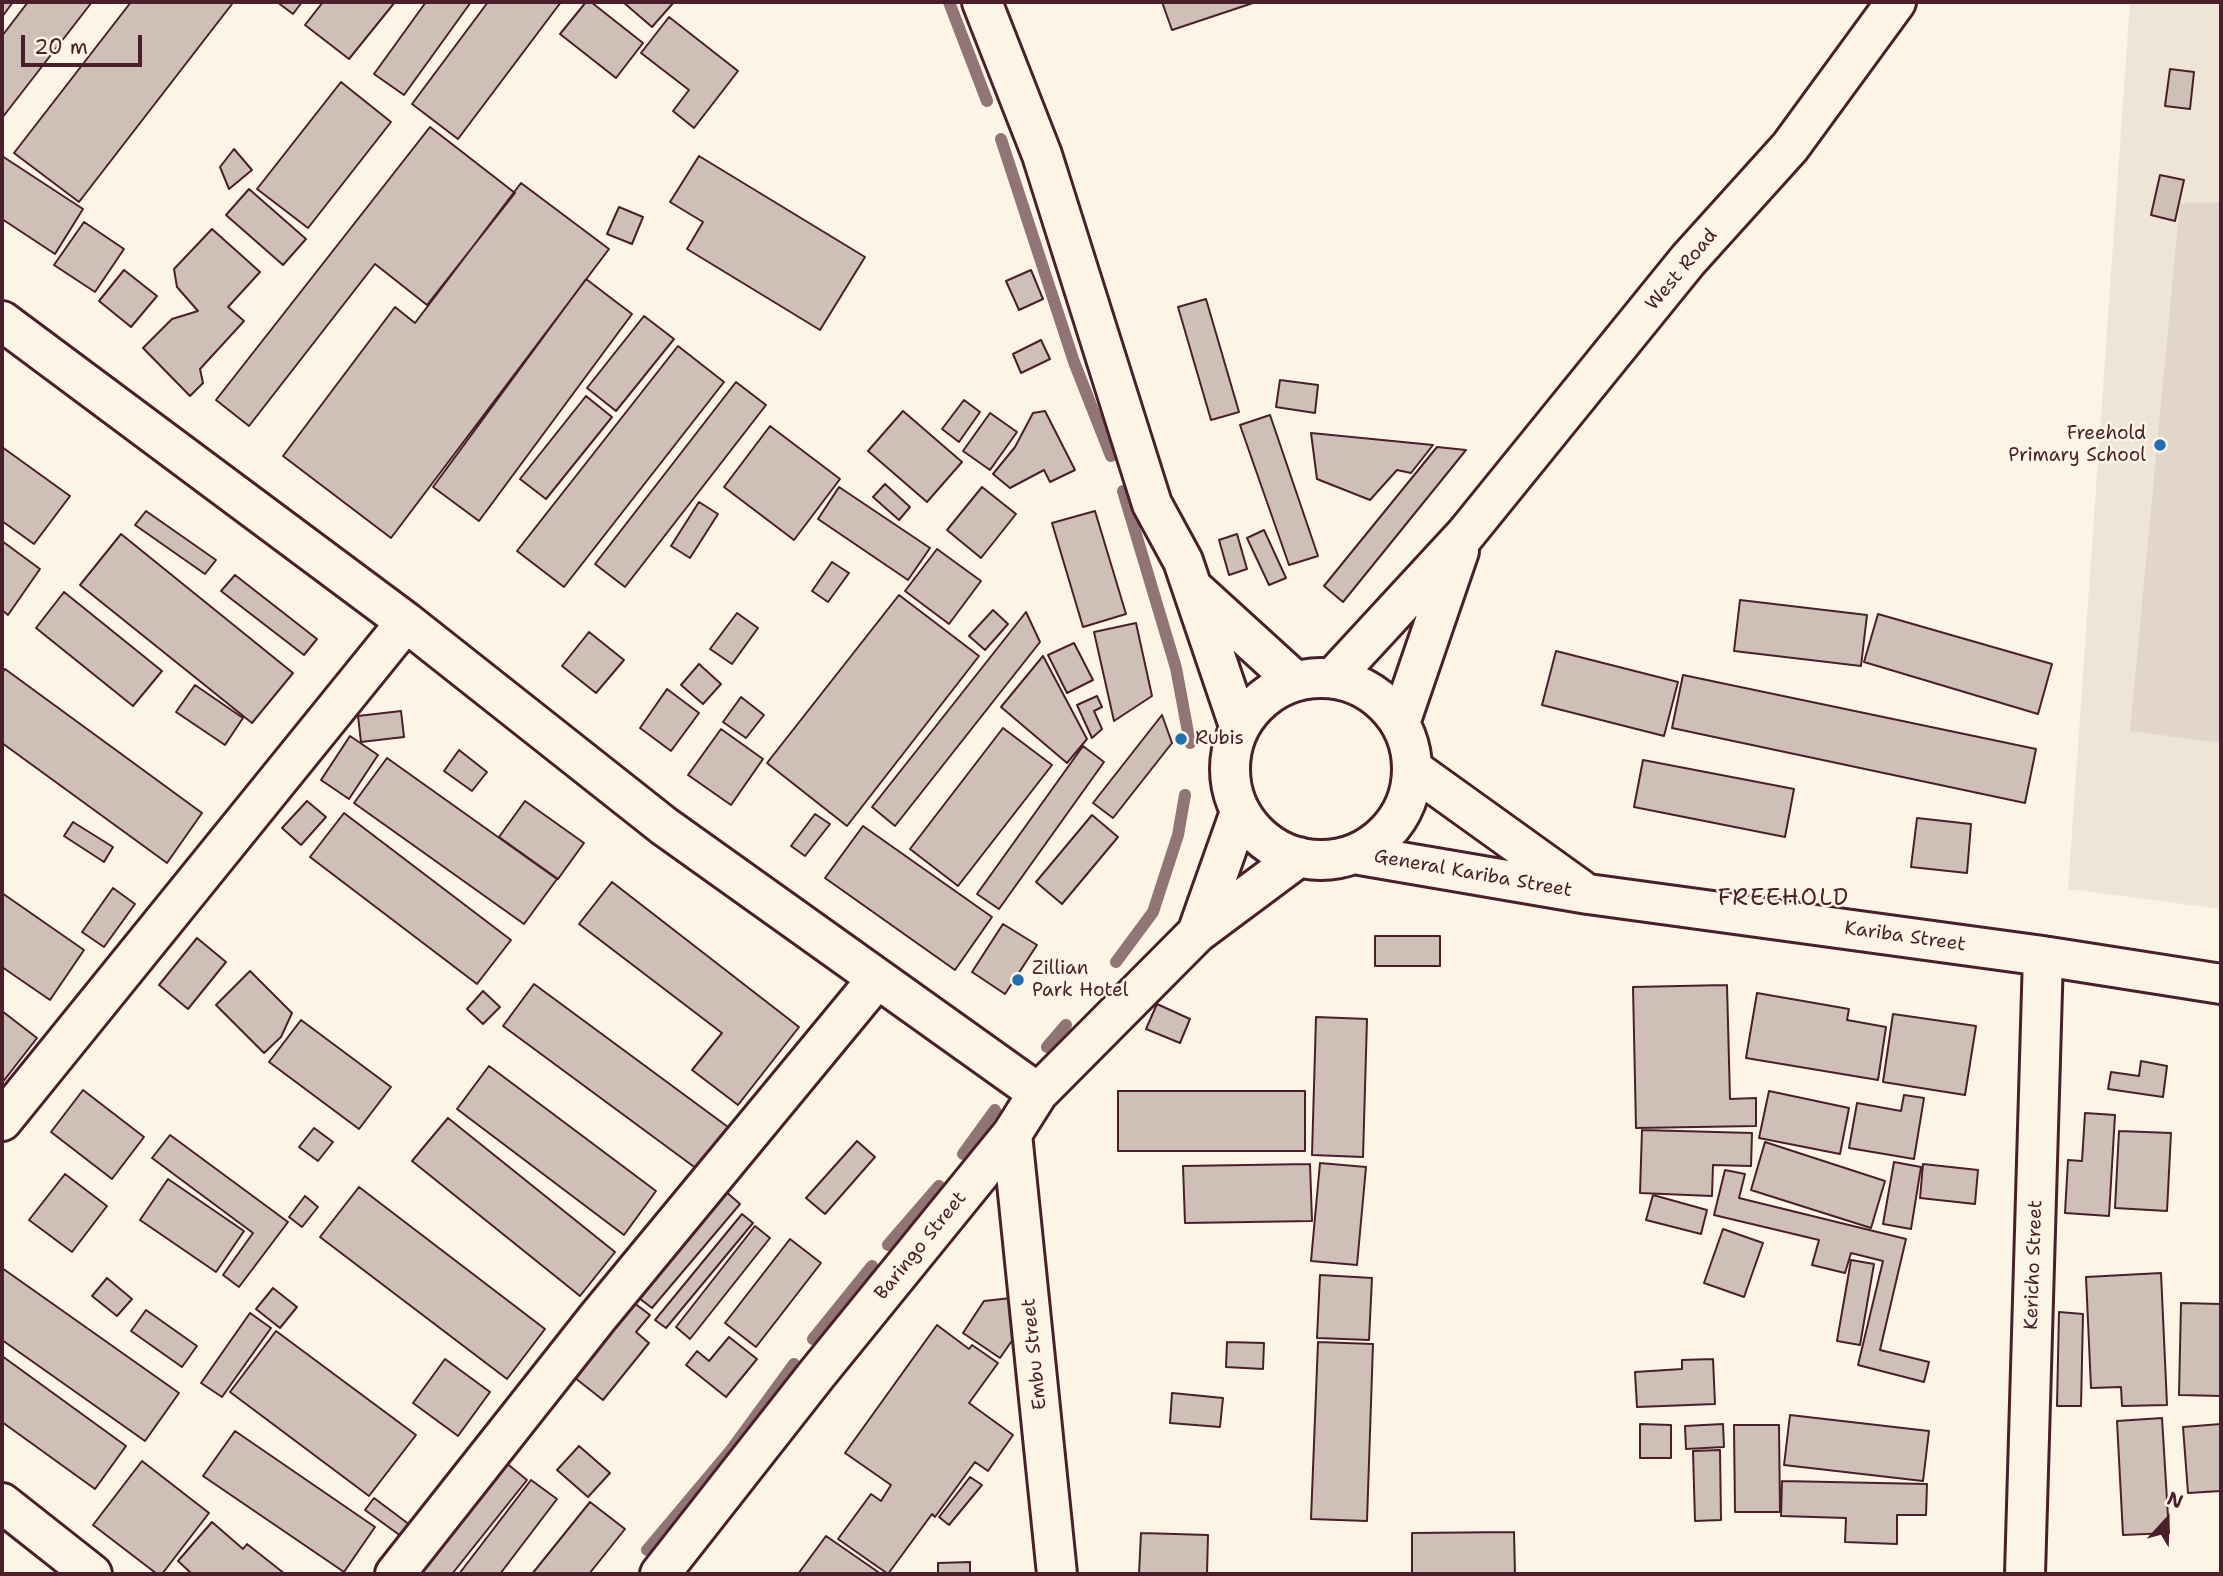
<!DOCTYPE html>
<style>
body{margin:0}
#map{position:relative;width:2223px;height:1576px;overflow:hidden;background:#fcf5e5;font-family:"Shantell Sans",sans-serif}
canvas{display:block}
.frame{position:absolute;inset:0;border:4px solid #4a1f2b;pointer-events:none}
.north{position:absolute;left:2132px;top:1485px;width:70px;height:70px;-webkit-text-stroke:5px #fcf5e5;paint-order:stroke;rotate:22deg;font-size:19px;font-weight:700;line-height:28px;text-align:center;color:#4a1f2b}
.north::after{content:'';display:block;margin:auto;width:24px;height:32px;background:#4a1f2b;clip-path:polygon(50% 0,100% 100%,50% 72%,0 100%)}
.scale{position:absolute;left:21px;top:35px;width:121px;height:32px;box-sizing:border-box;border:4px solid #4a1f2b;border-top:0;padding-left:9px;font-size:21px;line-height:24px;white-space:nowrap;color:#4a1f2b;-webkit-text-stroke:5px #fcf5e5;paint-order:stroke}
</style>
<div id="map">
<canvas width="2223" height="1576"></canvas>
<div class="frame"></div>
<div class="north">N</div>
<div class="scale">20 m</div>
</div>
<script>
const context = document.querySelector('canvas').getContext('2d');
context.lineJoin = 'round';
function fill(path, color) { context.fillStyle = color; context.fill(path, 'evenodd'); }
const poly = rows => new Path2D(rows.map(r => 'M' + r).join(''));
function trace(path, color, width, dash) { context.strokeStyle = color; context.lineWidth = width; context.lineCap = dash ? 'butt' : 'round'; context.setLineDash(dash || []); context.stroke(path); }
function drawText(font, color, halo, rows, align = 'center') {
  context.font = font + ' "Shantell Sans",sans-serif'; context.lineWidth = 5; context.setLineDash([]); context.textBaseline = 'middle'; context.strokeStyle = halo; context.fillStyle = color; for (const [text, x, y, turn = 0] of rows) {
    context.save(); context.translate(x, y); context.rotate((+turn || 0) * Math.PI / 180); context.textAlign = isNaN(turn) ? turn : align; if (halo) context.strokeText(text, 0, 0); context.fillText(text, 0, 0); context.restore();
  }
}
const built = poly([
 [2130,2,2221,2,2221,909,2068,889]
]);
const green = poly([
 [2221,202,2221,743,2130,731,2180,203]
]);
const stream = poly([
 [949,2,987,101],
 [1001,139,1074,362,1111,456],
 [1123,491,1176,668,1190,743],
 [1116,962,1153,912,1178,835,1185,795],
 [1047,1047,1066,1025],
 [963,1154,995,1110],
 [888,1245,939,1186],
 [813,1339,872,1266],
 [647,1550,731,1450,794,1364]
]);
const building = poly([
 [2,2,13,2,2,17,2,2],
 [28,2,92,2,2,118,2,36,28,2],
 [131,2,229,2,232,4,79,202,14,153,131,2],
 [277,2,302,2,293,14,277,2],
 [323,2,395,2,349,59,305,25,323,2],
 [426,2,471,2,404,95,374,74,426,2],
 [488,2,561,2,458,139,412,104,488,2],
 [586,2,591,2,643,43,616,78,560,34,586,2],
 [623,2,674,2,652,27,623,2],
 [1162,2,1256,2,1172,30,1162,2],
 [669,17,738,71,694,128,673,111,689,90,641,53,669,17],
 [2170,69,2194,72,2190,109,2165,106,2170,69],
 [341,82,391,122,308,228,257,189,341,82],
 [430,127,515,193,427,305,375,264,249,426,216,400,430,127],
 [234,149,252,170,229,189,220,167,234,149],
 [2,156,83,209,55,254,2,219,2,156],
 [699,156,865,257,820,330,687,249,703,222,670,202,699,156],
 [2160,175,2184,180,2175,221,2151,215,2160,175],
 [521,183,609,249,391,538,283,456,395,307,415,323,521,183],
 [249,189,306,239,283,265,226,215,249,189],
 [619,207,643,217,632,244,607,234,619,207],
 [84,222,124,249,95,292,54,265,84,222],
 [212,229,260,272,228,307,244,321,200,369,203,383,190,396,143,348,172,319,198,311,177,287,174,269,212,229],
 [124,270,157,296,131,327,99,301,124,270],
 [1031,270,1043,299,1019,310,1006,281,1031,270],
 [586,279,632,314,479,521,433,487,586,279],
 [1206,299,1239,412,1211,420,1178,307,1206,299],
 [644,316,674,339,616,411,587,388,644,316],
 [1041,340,1050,359,1021,373,1013,354,1041,340],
 [678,346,724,382,564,587,517,551,678,346],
 [1280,380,1318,385,1315,413,1276,407,1280,380],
 [736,382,766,405,625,587,595,564,736,382],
 [586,396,612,417,546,499,520,479,586,396],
 [964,400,980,412,959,442,942,429,964,400],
 [903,411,962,462,927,502,868,451,903,411],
 [1045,411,1075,470,1050,482,1044,470,1010,488,993,474,1015,447,1033,413,1045,411],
 [990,413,1017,432,990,470,963,451,990,413],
 [1270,415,1318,556,1289,565,1240,425,1270,415],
 [770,426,840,479,794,540,724,487,770,426],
 [1311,433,1433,445,1411,473,1397,470,1370,500,1317,479,1311,433],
 [2,447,70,496,34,544,2,521,2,447],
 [1437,447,1466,450,1343,602,1324,586,1437,447],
 [885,484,910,507,899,520,873,497,885,484],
 [839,487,930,548,908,580,818,519,839,487],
 [982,487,1016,514,981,558,947,530,982,487],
 [699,502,718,514,690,558,671,546,699,502],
 [146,511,216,560,205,574,135,525,146,511],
 [1095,511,1126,614,1083,627,1052,523,1095,511],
 [1264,530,1286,578,1269,585,1247,538,1264,530],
 [121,534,293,673,252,723,80,585,121,534],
 [1237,534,1247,569,1229,575,1219,540,1237,534],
 [2,541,40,569,8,615,2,610,2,541],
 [937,549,981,581,949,624,905,591,937,549],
 [832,562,849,573,828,602,812,591,832,562],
 [235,575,317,639,304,655,221,591,235,575],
 [64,592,162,671,133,706,36,628,64,592],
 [899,595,979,656,847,826,767,763,899,595],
 [1740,600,1867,615,1861,666,1734,651,1740,600],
 [993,610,1008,624,985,650,969,636,993,610],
 [1026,612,1040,642,895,826,872,807,1026,612],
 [737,613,758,628,732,664,710,649,737,613],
 [1878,614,2052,664,2038,714,1864,662,1878,614],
 [1136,623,1152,696,1114,721,1094,632,1136,623],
 [589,632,624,660,596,693,562,666,589,632],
 [1074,643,1093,680,1067,693,1048,655,1074,643],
 [1556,651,1678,682,1664,736,1542,705,1556,651],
 [1043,656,1087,739,1067,763,1001,707,1043,656],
 [699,664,721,684,703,704,681,685,699,664],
 [5,669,202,813,167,863,2,743,2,673,5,669],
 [1683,675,2036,749,2025,803,1672,728,1683,675],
 [195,685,243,718,225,745,176,712,195,685],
 [667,689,699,713,671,751,640,728,667,689],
 [1097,696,1102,707,1094,711,1102,729,1092,738,1077,705,1097,696],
 [741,697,764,715,746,738,723,722,741,697],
 [401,711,404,737,361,742,358,716,401,711],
 [1162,715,1172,743,1113,818,1093,803,1162,715],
 [1003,728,1052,765,958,886,910,849,1003,728],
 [721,729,763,759,731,805,688,775,721,729],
 [350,736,378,755,349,799,321,780,350,736],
 [1083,746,1104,762,999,909,977,894,1083,746],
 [459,750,487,772,472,791,444,771,459,750],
 [387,758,557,879,524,924,354,803,387,758],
 [1643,760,1794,789,1785,837,1634,807,1643,760],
 [307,801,326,817,301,845,282,828,307,801],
 [525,801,584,843,558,879,499,837,525,801],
 [344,813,511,940,477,984,310,857,344,813],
 [815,814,830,824,805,856,791,846,815,814],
 [1092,815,1118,837,1062,904,1036,882,1092,815],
 [1917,818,1971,824,1967,873,1911,867,1917,818],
 [73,822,113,847,104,862,64,836,73,822],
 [863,826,992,917,955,970,825,878,863,826],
 [612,882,799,1027,738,1105,692,1070,722,1033,579,924,612,882],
 [113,888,135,904,104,947,82,932,113,888],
 [2,893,84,950,50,1000,2,967,2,893],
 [1003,924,1037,945,1005,994,972,972,1003,924],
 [1375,936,1440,936,1440,966,1375,966,1375,936],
 [197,938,226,962,188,1009,159,985,197,938],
 [250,971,292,1013,281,1037,264,1053,216,1005,250,971],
 [534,984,728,1127,697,1169,503,1026,534,984],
 [1727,985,1730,1099,1756,1098,1756,1126,1636,1128,1633,987,1727,985],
 [483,991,500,1007,483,1024,467,1009,483,991],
 [1757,993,1849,1009,1847,1020,1886,1027,1878,1080,1746,1058,1757,993],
 [1157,1004,1190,1019,1180,1043,1146,1029,1157,1004],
 [2,1011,37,1038,2,1083,2,1011],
 [1893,1014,1976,1026,1965,1095,1883,1082,1893,1014],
 [1316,1017,1367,1019,1363,1157,1312,1155,1316,1017],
 [301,1020,391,1087,359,1129,269,1062,301,1020],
 [2141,1061,2167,1066,2163,1097,2108,1089,2111,1072,2139,1076,2141,1061],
 [489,1066,656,1191,624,1235,457,1109,489,1066],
 [83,1090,144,1137,112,1179,51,1132,83,1090],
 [1118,1091,1305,1091,1305,1151,1118,1151,1118,1091],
 [1769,1091,1849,1108,1840,1154,1759,1138,1769,1091],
 [1904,1095,1924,1098,1914,1159,1849,1148,1857,1103,1901,1111,1904,1095],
 [2085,1113,2115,1115,2109,1216,2065,1213,2068,1160,2082,1161,2085,1113],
 [448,1118,615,1252,580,1296,412,1161,448,1118],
 [314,1128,333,1142,318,1161,299,1147,314,1128],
 [1642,1130,1752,1133,1751,1166,1713,1165,1712,1196,1640,1193,1642,1130],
 [2119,1131,2171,1133,2167,1211,2115,1208,2119,1131],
 [170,1135,288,1222,239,1287,223,1275,253,1233,152,1158,170,1135],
 [857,1141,875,1157,825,1214,806,1198,857,1141],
 [1765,1142,1885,1181,1871,1228,1751,1190,1765,1142],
 [1894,1162,1921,1167,1911,1229,1883,1224,1894,1162],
 [1320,1163,1366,1167,1357,1265,1311,1261,1320,1163],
 [1310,1164,1312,1221,1185,1223,1183,1166,1310,1164],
 [1923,1164,1978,1170,1975,1204,1920,1198,1923,1164],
 [1725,1170,1745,1174,1739,1198,1906,1239,1880,1350,1929,1362,1924,1382,1858,1365,1883,1261,1851,1253,1845,1273,1812,1265,1819,1240,1714,1215,1725,1170],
 [65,1174,107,1206,72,1252,29,1220,65,1174],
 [168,1179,244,1231,216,1272,140,1220,168,1179],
 [359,1187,545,1329,507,1379,320,1237,359,1187],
 [724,1190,740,1204,652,1308,635,1295,724,1190],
 [1653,1195,1707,1210,1701,1234,1646,1220,1653,1195],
 [305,1196,318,1207,302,1227,289,1217,305,1196],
 [742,1214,753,1223,666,1328,655,1320,742,1214],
 [755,1226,770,1238,690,1339,676,1327,755,1226],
 [1723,1229,1763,1243,1744,1297,1704,1283,1723,1229],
 [790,1239,821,1263,756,1347,725,1323,790,1239],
 [1851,1260,1874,1264,1860,1345,1837,1341,1851,1260],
 [2,1268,179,1393,145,1441,2,1340,2,1268],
 [2161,1273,2167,1405,2122,1406,2121,1387,2091,1388,2086,1277,2161,1273],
 [1320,1275,1372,1278,1369,1340,1317,1338,1320,1275],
 [107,1278,132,1299,117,1316,92,1296,107,1278],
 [273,1288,297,1307,280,1328,256,1309,273,1288],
 [1011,1298,1031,1313,1000,1358,963,1333,984,1301,1011,1298],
 [629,1299,650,1315,636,1332,649,1343,603,1400,570,1374,629,1299],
 [2181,1303,2221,1304,2221,1396,2179,1395,2181,1303],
 [146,1310,197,1346,182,1367,131,1331,146,1310],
 [2059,1312,2083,1314,2081,1406,2057,1406,2059,1312],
 [250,1313,271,1328,222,1397,201,1383,250,1313],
 [937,1325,969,1349,972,1345,998,1363,969,1403,1013,1435,988,1471,975,1462,935,1517,932,1514,888,1574,838,1539,871,1494,881,1501,891,1485,845,1453,937,1325],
 [276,1331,416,1435,369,1496,230,1392,276,1331],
 [729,1337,757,1359,726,1397,686,1365,697,1351,709,1361,729,1337],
 [1227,1342,1264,1343,1263,1369,1226,1367,1227,1342],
 [1318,1342,1373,1344,1367,1521,1311,1519,1318,1342],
 [2,1356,126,1446,95,1489,2,1422,2,1356],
 [445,1359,490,1392,458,1436,413,1403,445,1359],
 [1713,1359,1715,1404,1637,1407,1635,1372,1682,1369,1682,1360,1713,1359],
 [1172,1393,1223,1398,1220,1427,1170,1423,1172,1393],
 [1790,1415,1929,1431,1923,1481,1784,1465,1790,1415],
 [2162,1418,2169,1533,2123,1535,2117,1421,2162,1418],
 [1640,1424,1671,1425,1671,1458,1640,1458,1640,1424],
 [1723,1424,1724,1447,1686,1449,1685,1426,1723,1424],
 [2221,1424,2221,1491,2188,1493,2183,1427,2221,1424],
 [1734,1425,1779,1425,1780,1512,1735,1512,1734,1425],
 [235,1431,375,1527,344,1572,203,1476,235,1431],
 [579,1446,610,1473,588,1497,557,1470,579,1446],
 [1720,1450,1721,1520,1695,1521,1693,1451,1720,1450],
 [142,1461,209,1513,162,1574,157,1574,93,1525,142,1461],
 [505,1462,527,1480,452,1574,415,1574,505,1462],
 [970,1477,982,1485,949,1525,939,1517,970,1477],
 [531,1480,557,1499,500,1574,459,1574,531,1480],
 [1782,1481,1927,1484,1926,1515,1897,1515,1897,1544,1845,1542,1846,1518,1781,1516,1782,1481],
 [374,1498,414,1528,405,1539,365,1510,374,1498],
 [590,1502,625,1529,589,1574,532,1574,590,1502],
 [212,1522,243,1549,247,1544,285,1574,192,1574,178,1561,212,1522],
 [1514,1532,1515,1574,1412,1574,1412,1533,1514,1532],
 [1141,1533,1208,1535,1207,1574,1139,1574,1141,1533],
 [826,1536,881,1574,798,1574,826,1536],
 [970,1562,970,1574,938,1574,938,1563,970,1562]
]);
const minor = poly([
 [982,2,1042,155,1152,504,1183,561,1239,726],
 [2,321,406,622,664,826,1038,1093],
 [1194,589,1295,681],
 [1333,678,1465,535,1688,260,1790,147,1896,2],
 '1230 769a91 91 0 1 1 182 0a91 91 0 1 1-182 0Z',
 [1400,723,1459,551],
 [1413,769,1580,889],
 [1354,854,1588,894,2043,956,2221,984],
 [1197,933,1240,812],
 [2,1121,406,622],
 [1012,1134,1057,1574],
 [2,1503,92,1574],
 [395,1574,598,1317,877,979],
 [660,1574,817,1374,1012,1134,1038,1093,1197,933,1299,857],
 [2025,1574,2043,956]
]);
const markers = [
 [2160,445,7,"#1f6fb2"],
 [1181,739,7,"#1f6fb2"],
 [1018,980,7,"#1f6fb2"]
];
const streetNames = [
 ["West Road",1682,270,-50],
 ["General Kariba Street",1473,874,10],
 ["Kariba Street",1905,937,8],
 ["Baringo Street",921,1246,-51],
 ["Kericho Street",2034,1265,-88],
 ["Embu Street",1035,1354,-96]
];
const poiNames = [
 ["Freehold",2146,434,"right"],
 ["Primary School",2146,456,"right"],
 ["Rubis",1195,739],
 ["Zillian",1032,969],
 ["Park Hotel",1032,991]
];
const quarterNames = [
 ["FREEHOLD",1784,899]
];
fill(built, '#eee5d7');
fill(green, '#e2d5ca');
trace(stream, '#917474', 12);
fill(building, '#cfc0b7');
trace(building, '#4a1f2b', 2);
trace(minor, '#4a1f2b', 44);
trace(minor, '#fcf5e5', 38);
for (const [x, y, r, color] of markers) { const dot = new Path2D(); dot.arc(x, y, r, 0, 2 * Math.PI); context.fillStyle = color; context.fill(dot); trace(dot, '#fcf5e5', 2.5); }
drawText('19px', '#4a1f2b', '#fcf5e5', streetNames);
drawText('19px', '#4a1f2b', '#fcf5e5', poiNames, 'left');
context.letterSpacing = '2px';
drawText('23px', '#4a1f2b', '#fcf5e5', quarterNames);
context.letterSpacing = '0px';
</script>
